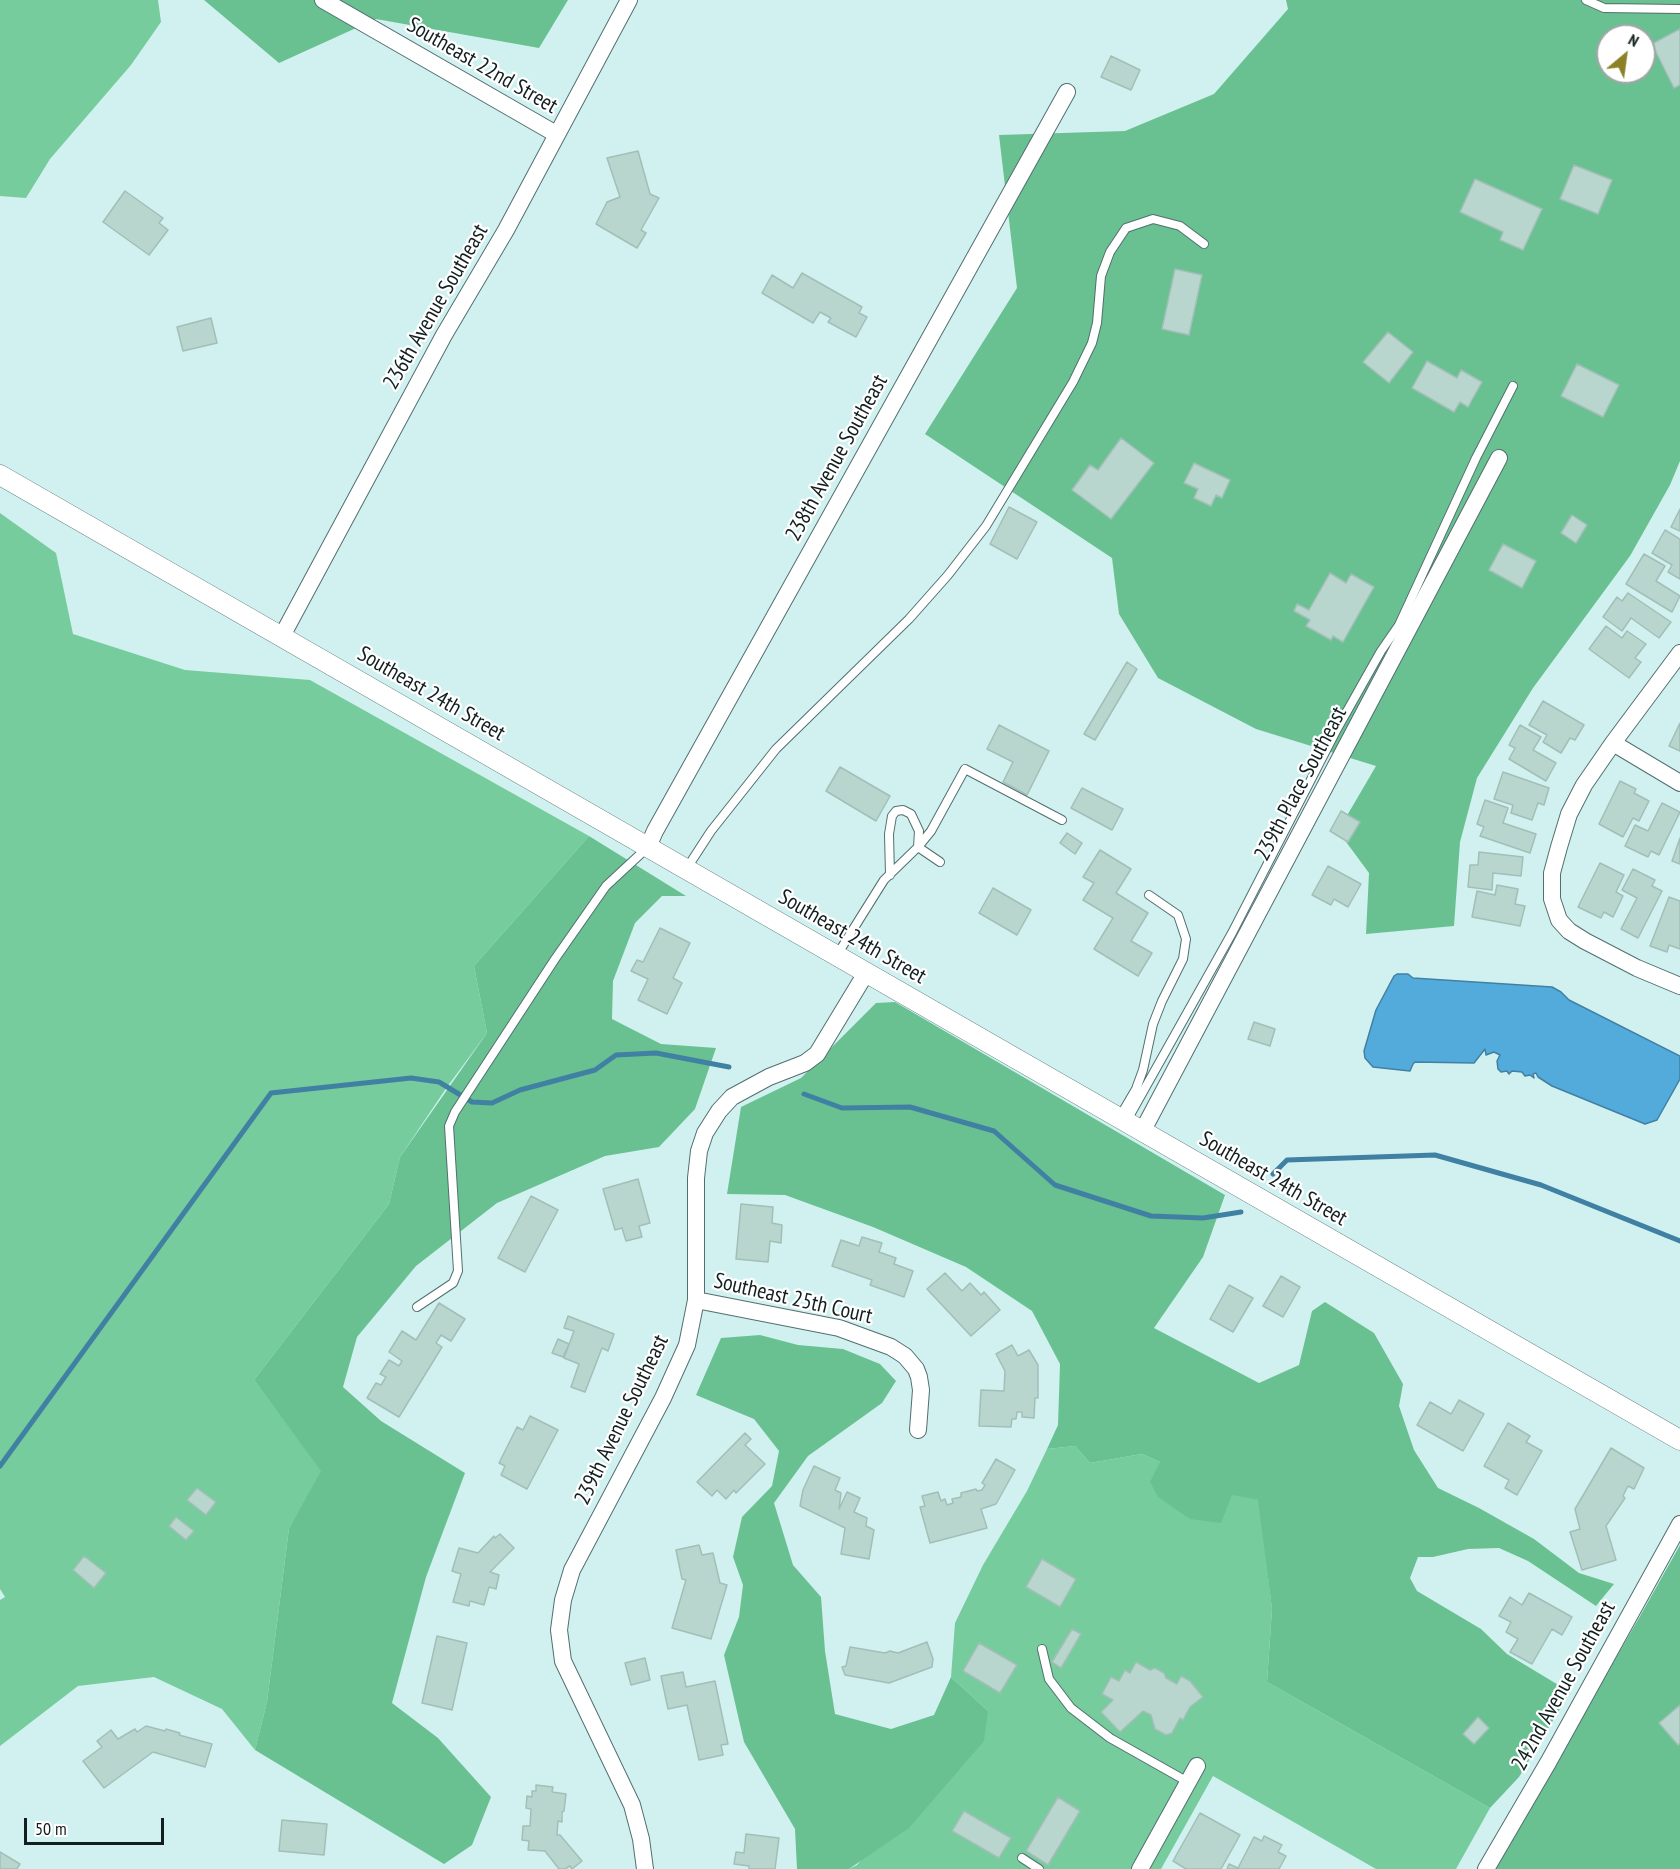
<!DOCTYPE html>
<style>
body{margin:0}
#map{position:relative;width:1680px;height:1869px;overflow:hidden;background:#d1f1f1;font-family:"PT Sans Narrow",sans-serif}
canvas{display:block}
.north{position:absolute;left:1596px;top:24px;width:60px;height:60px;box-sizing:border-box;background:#fff;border:2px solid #a1a5a5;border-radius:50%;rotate:29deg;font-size:16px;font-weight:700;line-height:24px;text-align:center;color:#131f1f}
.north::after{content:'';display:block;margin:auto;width:21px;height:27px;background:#8d8027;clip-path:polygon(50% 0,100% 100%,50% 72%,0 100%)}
.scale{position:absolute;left:24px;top:1818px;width:140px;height:27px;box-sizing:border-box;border:3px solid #131f1f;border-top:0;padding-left:8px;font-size:18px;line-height:21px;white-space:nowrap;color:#131f1f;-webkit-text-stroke:4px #fff;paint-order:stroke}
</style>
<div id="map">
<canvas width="1680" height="1869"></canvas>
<div class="north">N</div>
<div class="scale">50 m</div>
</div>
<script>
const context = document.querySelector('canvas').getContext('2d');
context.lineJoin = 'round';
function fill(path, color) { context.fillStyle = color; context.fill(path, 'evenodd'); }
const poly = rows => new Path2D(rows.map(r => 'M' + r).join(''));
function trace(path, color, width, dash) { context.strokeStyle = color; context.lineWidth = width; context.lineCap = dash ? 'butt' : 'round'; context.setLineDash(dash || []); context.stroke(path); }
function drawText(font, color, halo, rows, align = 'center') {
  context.font = font + ' "PT Sans Narrow",sans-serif'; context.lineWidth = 4.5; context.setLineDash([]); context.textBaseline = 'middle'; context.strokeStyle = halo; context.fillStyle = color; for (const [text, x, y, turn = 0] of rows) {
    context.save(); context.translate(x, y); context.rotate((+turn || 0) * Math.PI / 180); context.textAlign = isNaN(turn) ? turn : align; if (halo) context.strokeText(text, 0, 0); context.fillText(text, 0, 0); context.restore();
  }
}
const green = poly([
 [0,0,158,0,161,22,131,65,50,159,26,198,0,196],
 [0,513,56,553,73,634,185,670,310,680,589,836,474,966,487,1033,447,1087,400,1157,389,1204,254,1380,322,1471,289,1528,267,1702,255,1750,222,1709,154,1677,78,1686,0,1746,0,1600,5,1597,0,1589],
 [1075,1446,1090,1463,1142,1454,1232,1494,1259,1500,1272,1609,1267,1682,1490,1808,1456,1869,1376,1869,1213,1776,1161,1869,849,1869,857,1865,988,1711,951,1677,955,1623,983,1565,1027,1491,1047,1449]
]);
const forest = poly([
 [204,0,568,0,539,48,376,19,279,63],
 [1286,0,1680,0,1680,461,1670,485,1630,556,1533,688,1477,778,1460,842,1454,926,1366,934,1369,873,1338,831,1376,766,1256,729,1158,678,1119,614,1112,558,925,434,1017,288,999,135,1125,131,1214,94,1288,9],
 [1608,36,1644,36,1644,72,1608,72],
 [589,836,686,896,662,896,635,923,613,981,612,1019,661,1044,716,1048,695,1109,659,1147,605,1156,497,1203,416,1266,357,1337,343,1387,381,1421,465,1473,426,1577,392,1703,438,1738,491,1797,472,1845,444,1864,255,1750,267,1702,289,1528,321,1471,254,1380,389,1204,400,1157,487,1033,474,966],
 [895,1002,1225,1195,1203,1257,1154,1328,1259,1383,1299,1365,1312,1311,1325,1302,1374,1333,1403,1384,1399,1406,1414,1450,1438,1488,1479,1508,1534,1539,1579,1573,1614,1584,1596,1606,1528,1561,1499,1548,1468,1549,1433,1557,1418,1557,1410,1578,1417,1591,1481,1629,1507,1654,1570,1692,1519,1777,1490,1808,1267,1682,1272,1609,1258,1500,1232,1495,1221,1523,1190,1519,1158,1497,1150,1482,1160,1462,1142,1454,1090,1463,1075,1446,1047,1449,1058,1425,1060,1364,1032,1311,966,1267,873,1227,785,1195,727,1194,741,1107,801,1078,876,1003],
 [760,1335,798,1345,843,1349,880,1364,896,1381,882,1403,808,1456,774,1503,793,1565,821,1597,825,1651,835,1714,891,1729,934,1715,951,1677,988,1711,984,1741,909,1828,849,1869,797,1869,795,1829,744,1742,724,1655,739,1617,743,1585,733,1557,742,1517,772,1486,779,1451,754,1419,696,1395,721,1338],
 [1680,1545,1680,1869,1493,1869,1639,1618]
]);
const water = poly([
 [1397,974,1408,974,1413,978,1552,987,1561,992,1569,1000,1680,1056,1680,1079,1657,1120,1645,1124,1552,1086,1538,1077,1536,1073,1533,1074,1534,1078,1530,1075,1525,1076,1522,1072,1512,1071,1509,1074,1507,1071,1501,1072,1498,1069,1497,1061,1500,1055,1494,1052,1486,1055,1485,1049,1474,1063,1415,1062,1413,1064,1410,1071,1373,1067,1365,1058,1364,1051,1376,1010,1394,976,1397,974]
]);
const stream = poly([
 [804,1094,842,1108,910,1107,994,1131,1055,1185,1151,1216,1203,1218,1241,1212],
 [1273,1174,1287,1160,1435,1155,1541,1185,1680,1241],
 [0,1466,271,1093,411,1078,439,1082,472,1102,492,1103,520,1090,595,1070,616,1055,656,1053,729,1067]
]);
const building = poly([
 [1680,29,1680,85,1674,88,1652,44,1680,29],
 [1111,56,1140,70,1131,90,1101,77,1111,56],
 [638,151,650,194,659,198,641,230,646,233,637,248,596,224,607,202,620,197,607,158,638,151],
 [1574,165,1612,180,1598,214,1560,199,1574,165],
 [1475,179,1542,209,1523,250,1500,240,1503,232,1460,212,1475,179],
 [125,191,163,218,159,223,168,230,149,255,103,222,125,191],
 [1175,269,1202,275,1189,335,1162,329,1175,269],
 [802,273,862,307,859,313,867,317,856,337,828,322,831,318,820,312,813,323,762,293,772,275,793,288,802,273],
 [211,318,217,343,183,351,177,327,211,318],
 [1388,332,1413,352,1389,383,1363,362,1388,332],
 [1427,361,1457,378,1461,370,1482,382,1468,407,1460,402,1454,412,1412,388,1427,361],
 [1577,364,1619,385,1603,417,1561,396,1577,364],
 [1121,438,1154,463,1111,519,1072,490,1090,465,1098,470,1121,438],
 [1194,463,1230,480,1222,498,1216,495,1211,506,1194,498,1198,489,1184,483,1194,463],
 [1009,507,1037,522,1017,559,990,544,1009,507],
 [1680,509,1680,531,1671,527,1680,509],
 [1572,515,1587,525,1576,543,1561,533,1572,515],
 [1665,530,1680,539,1680,579,1668,572,1672,565,1652,553,1665,530],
 [1503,544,1536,561,1522,588,1489,570,1503,544],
 [1644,554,1665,566,1656,581,1680,596,1672,612,1626,584,1644,554],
 [1330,573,1346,583,1351,574,1374,587,1343,642,1333,636,1331,640,1306,626,1310,620,1294,611,1297,604,1309,610,1330,573],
 [1628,593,1671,622,1659,638,1631,618,1622,631,1603,617,1617,597,1622,601,1628,593],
 [1606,626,1622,638,1627,631,1646,644,1635,658,1641,662,1629,678,1589,649,1606,626],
 [1127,662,1137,669,1095,740,1084,734,1127,662],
 [1543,701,1584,725,1575,740,1570,738,1561,753,1543,742,1547,735,1529,725,1543,701],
 [1680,723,1680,751,1669,746,1680,723],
 [999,725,1049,751,1027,795,1003,782,1013,762,987,749,999,725],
 [1520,725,1541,737,1533,750,1556,763,1546,781,1509,759,1515,748,1509,745,1520,725],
 [840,767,890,796,876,821,826,791,840,767],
 [1503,772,1549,788,1544,805,1538,803,1532,820,1511,813,1513,805,1494,799,1503,772],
 [1620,781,1636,789,1634,793,1649,801,1639,821,1633,818,1623,837,1599,824,1620,781],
 [1082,788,1123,809,1112,830,1071,808,1082,788],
 [1485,800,1508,808,1503,823,1536,834,1530,853,1480,836,1484,827,1477,824,1485,800],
 [1662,803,1680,812,1659,855,1651,851,1648,857,1625,846,1635,825,1648,831,1662,803],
 [1341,811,1360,822,1348,842,1330,831,1341,811],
 [1067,833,1082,843,1075,854,1060,843,1067,833],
 [1680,838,1680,864,1672,861,1680,838],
 [1100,850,1131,869,1116,893,1148,913,1131,941,1152,953,1138,976,1094,949,1113,918,1083,900,1094,883,1083,877,1100,850],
 [1479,852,1523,857,1521,876,1493,873,1492,890,1468,887,1470,865,1478,865,1479,852],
 [1600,863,1624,875,1616,892,1623,896,1613,917,1604,912,1601,918,1578,907,1600,863],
 [1328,866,1361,884,1348,907,1334,899,1331,905,1312,895,1328,866],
 [1633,869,1655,880,1652,886,1662,891,1638,938,1621,929,1637,898,1622,890,1633,869],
 [1497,885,1518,889,1515,904,1525,906,1520,926,1472,917,1477,891,1495,895,1497,885],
 [993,888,1031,910,1017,935,979,913,993,888],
 [1669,897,1680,901,1680,949,1669,945,1667,952,1650,946,1669,897],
 [660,928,690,943,673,978,682,983,667,1014,638,1000,648,979,631,971,637,960,643,962,660,928],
 [1254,1022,1275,1029,1270,1046,1248,1039,1254,1022],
 [638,1179,650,1223,639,1226,642,1237,626,1241,622,1228,615,1230,603,1189,638,1179],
 [531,1196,558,1210,525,1272,498,1258,531,1196],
 [741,1204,773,1207,772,1223,782,1225,781,1243,770,1241,768,1262,736,1259,741,1204],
 [862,1237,882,1243,879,1252,896,1258,894,1264,913,1271,904,1297,870,1285,872,1280,832,1266,841,1240,859,1246,862,1237],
 [945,1273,962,1291,970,1283,981,1295,984,1292,1000,1310,971,1336,927,1289,945,1273],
 [1281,1276,1300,1287,1283,1317,1263,1306,1281,1276],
 [1229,1285,1253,1298,1233,1332,1210,1319,1229,1285],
 [439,1303,465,1319,451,1341,441,1335,436,1343,442,1347,399,1417,367,1398,376,1383,381,1385,386,1377,380,1374,389,1360,399,1366,402,1361,389,1352,402,1331,416,1340,439,1303],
 [568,1316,614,1334,608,1351,602,1348,585,1392,571,1387,579,1364,564,1358,574,1331,564,1328,568,1316],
 [558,1339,569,1344,563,1357,552,1353,558,1339],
 [1012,1345,1018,1356,1029,1350,1038,1365,1038,1398,1035,1398,1034,1418,1022,1417,1022,1412,1017,1412,1016,1419,1012,1419,1011,1427,979,1426,981,1390,1004,1391,1005,1371,996,1354,1012,1345],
 [1459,1400,1484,1414,1463,1451,1417,1425,1430,1402,1451,1414,1459,1400],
 [530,1416,558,1430,527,1489,501,1475,505,1466,499,1463,517,1427,523,1430,530,1416],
 [1508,1423,1530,1436,1526,1442,1542,1451,1517,1495,1505,1488,1509,1480,1484,1466,1508,1423],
 [745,1433,751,1439,745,1445,765,1464,736,1493,734,1490,726,1499,717,1490,712,1496,697,1482,745,1433],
 [1611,1448,1644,1468,1634,1489,1628,1486,1623,1496,1625,1498,1606,1526,1616,1560,1582,1570,1570,1532,1580,1529,1575,1509,1611,1448],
 [996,1459,1015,1470,996,1504,981,1509,987,1528,930,1543,920,1507,925,1506,922,1496,938,1492,941,1501,945,1499,947,1505,953,1503,952,1499,961,1497,961,1493,976,1489,977,1491,982,1490,985,1485,982,1483,996,1459],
 [814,1466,840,1478,835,1490,841,1493,839,1509,847,1492,860,1498,854,1512,867,1518,866,1526,874,1530,869,1559,841,1554,845,1528,800,1506,803,1490,814,1466],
 [197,1488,216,1502,206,1515,187,1500,197,1488],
 [176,1517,194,1531,186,1540,169,1526,176,1517],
 [500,1534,514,1548,490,1572,499,1575,496,1589,489,1587,484,1605,470,1601,469,1606,453,1602,461,1574,452,1571,459,1548,478,1553,494,1536,495,1538,500,1534],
 [699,1545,702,1555,713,1553,720,1583,727,1585,711,1639,672,1628,686,1580,682,1579,676,1550,699,1545],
 [84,1556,106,1573,94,1588,73,1570,84,1556],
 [1042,1559,1076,1579,1060,1607,1026,1587,1042,1559],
 [1529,1593,1572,1617,1562,1635,1552,1629,1532,1664,1510,1652,1518,1639,1506,1632,1511,1622,1499,1616,1510,1597,1522,1605,1529,1593],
 [1072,1629,1081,1634,1061,1668,1052,1662,1072,1629],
 [437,1636,467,1643,452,1710,422,1703,437,1636],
 [927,1642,933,1659,932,1667,889,1683,845,1675,842,1667,846,1666,850,1647,885,1653,890,1651,898,1653,927,1642],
 [979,1643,1017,1665,1000,1693,963,1671,979,1643],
 [645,1658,650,1680,631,1685,625,1663,645,1658],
 [1136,1662,1150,1670,1155,1668,1164,1673,1166,1678,1177,1684,1181,1676,1190,1681,1203,1697,1190,1707,1183,1720,1180,1718,1172,1733,1166,1735,1155,1729,1151,1715,1143,1711,1120,1732,1101,1712,1113,1700,1102,1694,1111,1677,1119,1681,1125,1670,1130,1673,1136,1662],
 [683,1672,686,1687,715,1681,728,1744,721,1745,723,1755,699,1760,687,1705,668,1709,661,1676,683,1672],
 [1680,1705,1680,1743,1678,1745,1659,1723,1680,1705],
 [1478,1717,1489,1728,1474,1744,1463,1734,1478,1717],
 [146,1726,165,1731,166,1729,180,1733,179,1735,212,1744,205,1767,153,1752,104,1788,83,1761,102,1747,97,1741,111,1730,118,1739,135,1729,137,1732,146,1726],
 [536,1785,553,1787,552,1792,566,1794,564,1811,562,1812,562,1822,558,1821,557,1835,560,1835,582,1861,572,1869,570,1866,565,1869,559,1869,545,1851,528,1850,529,1841,522,1840,523,1826,530,1826,531,1809,526,1808,527,1796,532,1797,532,1791,536,1791,536,1785],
 [1058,1797,1080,1811,1048,1865,1026,1851,1058,1797],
 [964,1811,1011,1838,999,1858,952,1831,964,1811],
 [1200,1813,1240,1835,1221,1869,1186,1869,1173,1861,1200,1813],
 [282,1820,327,1824,324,1855,279,1851,282,1820],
 [746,1834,779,1838,775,1869,749,1869,749,1866,734,1864,736,1852,744,1853,746,1834],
 [1264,1836,1282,1845,1278,1852,1286,1856,1279,1869,1227,1869,1229,1864,1238,1868,1254,1837,1262,1841,1264,1836],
 [0,1852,20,1864,17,1869,0,1869,0,1852]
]);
const service = poly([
 [1586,0,1604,8,1680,9],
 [687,868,711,831,776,749,909,619,948,575,986,526,1073,382,1092,343,1097,323,1101,276,1110,252,1126,228,1153,219,1180,226,1204,244],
 [890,875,889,834,892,816,896,811,903,810,911,814,919,831,918,847,940,862],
 [837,955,884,880,918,847,931,831,965,769,1062,820],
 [1119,1118,1136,1089,1143,1070,1153,1024,1162,1001,1183,959,1186,939,1178,915,1149,895],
 [1126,1122,1232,933,1337,729,1381,651,1399,625,1476,458,1513,386],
 [417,1307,453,1283,458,1271,449,1126,455,1112,555,959,606,886,648,847],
 [1042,1649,1049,1679,1071,1708,1110,1738,1188,1782],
 [1022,1858,1039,1869]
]);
const minor = poly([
 [323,0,556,134],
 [282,636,444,335,506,230,629,0],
 [1680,653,1613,743,1584,785,1569,814,1559,847,1552,873,1552,899,1559,920,1569,931,1585,941,1637,968,1680,986],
 [1613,743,1680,783],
 [648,847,655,831,1067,92],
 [1142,1132,1499,458],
 [696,1300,839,1328,891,1347,905,1356,916,1369,919,1377,921,1390,918,1430],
 [645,1869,641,1839,632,1805,563,1661,559,1630,563,1600,572,1570,663,1398,687,1345,696,1300,696,1178,699,1151,705,1133,719,1111,732,1097,769,1077,805,1063,817,1054,866,973],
 [1140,1869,1197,1766],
 [1486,1869,1549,1761,1680,1524]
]);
const tertiary = poly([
 [0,475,1680,1440]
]);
const streetNames = [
 ["Southeast 22nd Street",482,66,30],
 ["236th Avenue Southeast",436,307,-60],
 ["238th Avenue Southeast",837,458,-61],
 ["Southeast 24th Street",431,694,30],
 ["239th Place Southeast",1301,784,-62],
 ["Southeast 24th Street",852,937,30],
 ["Southeast 24th Street",1273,1179,30],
 ["Southeast 25th Court",793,1299,13],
 ["239th Avenue Southeast",622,1420,-64],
 ["242nd Avenue Southeast",1564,1686,-61]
];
fill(green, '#76cc9d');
fill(forest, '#69c192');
fill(water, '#53abdc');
trace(water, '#4081a3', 1.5);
trace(stream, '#4081a3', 5);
fill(building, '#b8d6ce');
trace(building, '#a2bfb7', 1.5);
trace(service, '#526f6f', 10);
trace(minor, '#526f6f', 18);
trace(tertiary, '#526f6f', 21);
trace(service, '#fff', 8);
trace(minor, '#fff', 16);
trace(tertiary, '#fff', 20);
drawText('22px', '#131f1f', '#fff', streetNames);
</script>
